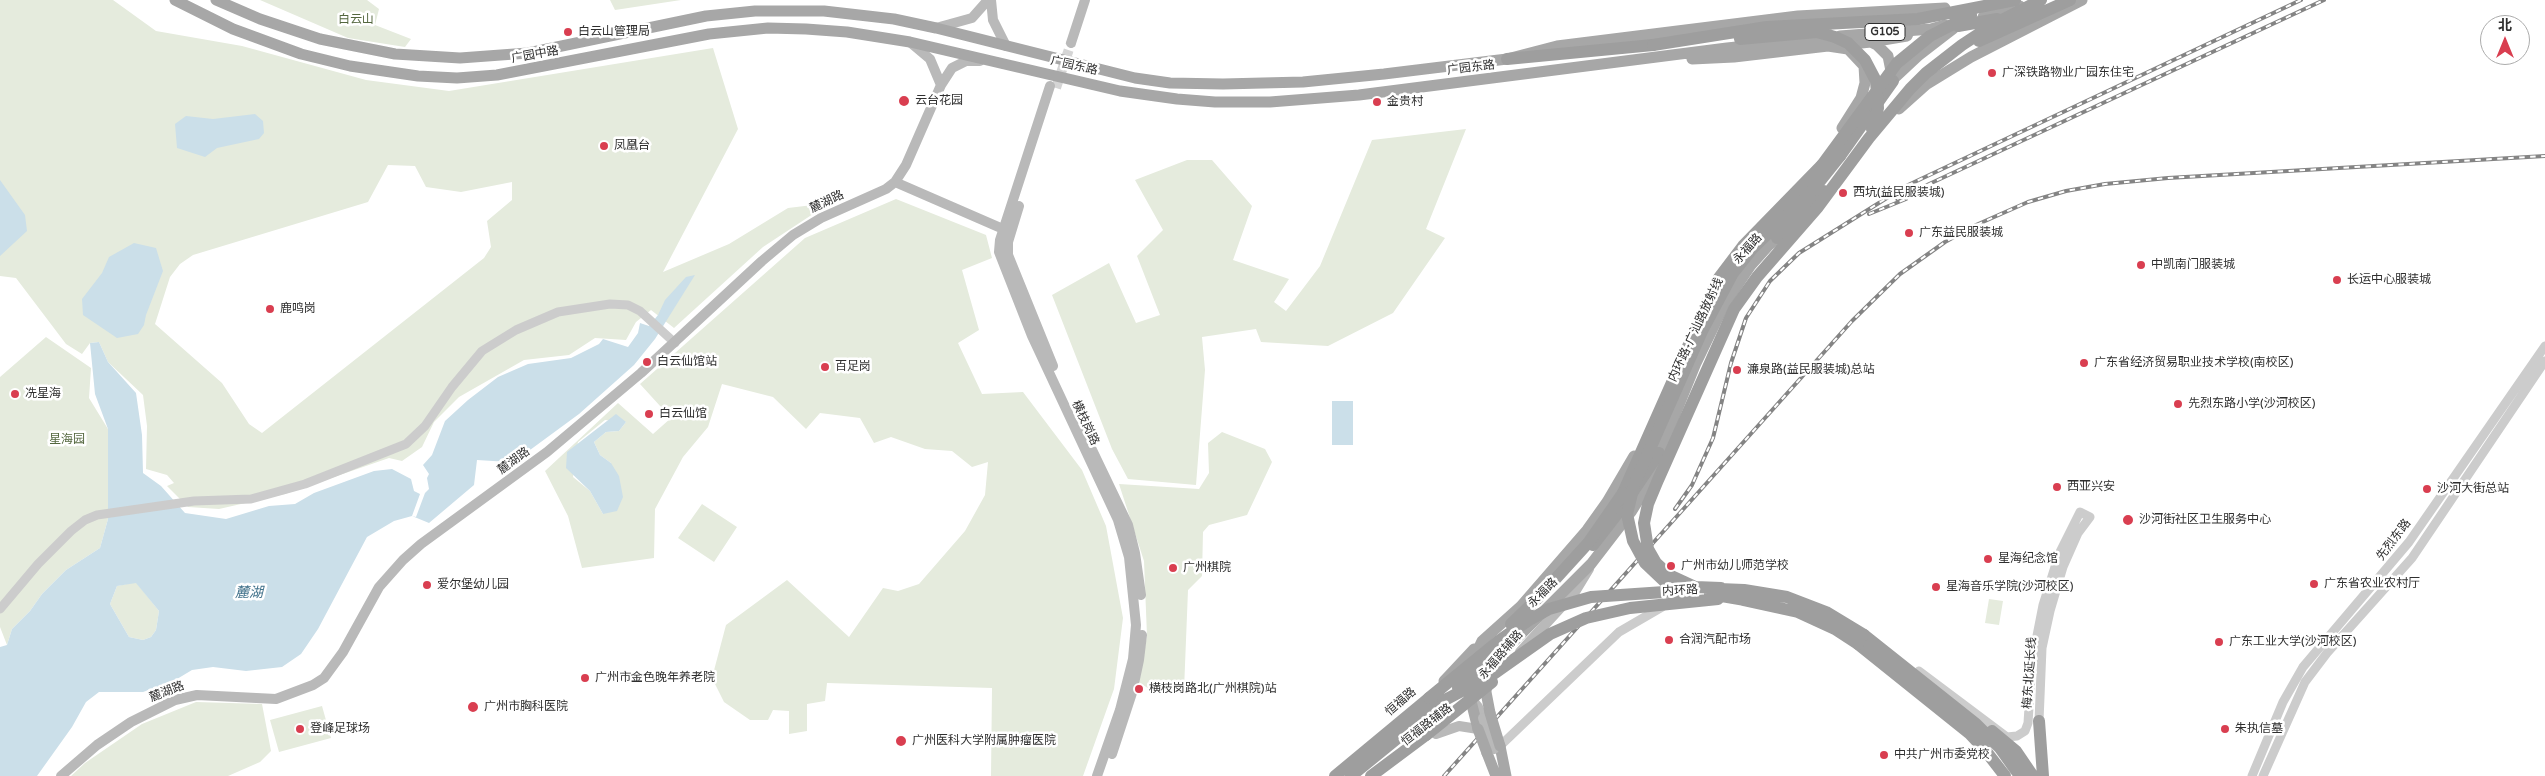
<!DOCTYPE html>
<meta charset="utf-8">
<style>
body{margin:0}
#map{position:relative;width:2545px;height:776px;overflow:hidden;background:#fff;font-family:"Varela Round","Noto Sans SC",sans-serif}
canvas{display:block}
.north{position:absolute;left:2480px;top:15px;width:50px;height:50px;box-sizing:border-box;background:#fff;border:1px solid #acacac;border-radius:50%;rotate:0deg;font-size:14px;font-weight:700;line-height:20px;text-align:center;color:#2f2f2f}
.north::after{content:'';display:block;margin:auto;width:18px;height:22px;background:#d93e50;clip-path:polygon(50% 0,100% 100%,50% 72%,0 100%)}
</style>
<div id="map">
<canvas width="2545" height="776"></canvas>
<div class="north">北</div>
</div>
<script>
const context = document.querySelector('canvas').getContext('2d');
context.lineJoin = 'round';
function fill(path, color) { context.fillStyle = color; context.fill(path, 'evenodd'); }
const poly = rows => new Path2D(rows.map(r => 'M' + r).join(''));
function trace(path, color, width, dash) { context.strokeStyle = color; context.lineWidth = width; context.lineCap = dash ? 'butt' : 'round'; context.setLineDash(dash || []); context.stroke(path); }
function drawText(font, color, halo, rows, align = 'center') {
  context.font = font + ' "Varela Round","Noto Sans SC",sans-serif'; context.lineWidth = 5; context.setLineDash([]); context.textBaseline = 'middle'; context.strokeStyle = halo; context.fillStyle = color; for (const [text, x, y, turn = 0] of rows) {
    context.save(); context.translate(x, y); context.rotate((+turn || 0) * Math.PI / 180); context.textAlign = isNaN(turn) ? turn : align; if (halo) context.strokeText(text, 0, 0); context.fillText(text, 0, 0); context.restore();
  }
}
const green = poly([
 [0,0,113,0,156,31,242,46,366,80,449,91,713,48,738,129,663,272,729,244,788,208,813,205,813,214,763,247,674,328,651,310,636,322,626,340,595,338,569,355,524,360,459,397,434,422,422,447,402,461,389,458,285,494,219,509,188,507,167,486,174,483,167,475,146,469,147,426,143,395,108,362,99,342,90,343,82,354,66,344,16,278,0,276],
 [388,165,415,166,426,187,461,192,512,182,512,200,487,221,491,247,484,258,262,433,249,424,222,383,155,324,170,277,180,264,193,255,368,202],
 [260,0,367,0,379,9,375,25,411,39,405,47,348,38],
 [610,0,681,0,615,10],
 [1466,129,1426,229,1445,238,1393,313,1328,346,1261,342,1256,329,1202,337,1205,370,1196,485,1128,479,1112,449,1052,295,1109,263,1136,323,1160,315,1137,256,1163,230,1135,180,1187,160,1212,160,1252,206,1233,260,1289,279,1274,302,1286,311,1320,266,1372,140],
 [896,199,986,235,992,258,962,270,979,330,958,343,982,394,1023,392,1082,470,1106,526,1123,618,1114,689,1083,776,991,776,992,688,827,683,825,701,807,704,807,731,789,734,789,711,773,710,768,720,750,720,724,702,712,678,726,625,787,580,849,637,883,588,898,591,919,584,965,531,985,495,988,462,972,467,952,451,925,449,891,437,874,443,860,418,820,413,806,429,773,397,722,384,708,427,683,457,655,509,654,558,582,568,568,516,545,471,618,403,653,434,671,418,640,384,805,238],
 [605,420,626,422,619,431,606,432,594,442,600,455,611,463,603,514,590,491,573,477,578,442],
 [46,337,91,368,89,398,108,429,108,519,100,548,66,570,42,594,30,611,12,629,7,645,0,627,0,377],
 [1222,432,1265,449,1272,462,1247,515,1209,525,1203,532,1202,576,1188,590,1184,690,1149,689,1139,682,1147,636,1144,561,1119,484,1199,489,1209,473,1208,443],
 [702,504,737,527,714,562,678,538],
 [136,582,159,611,156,630,151,637,143,640,129,637,110,604,117,586],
 [1989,599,2003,601,1999,625,1985,623],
 [196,702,262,704,271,751,260,762,228,776,71,776,85,763,142,724],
 [322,706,331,738,279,752,270,720]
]);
const water = poly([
 [255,114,263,121,264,133,259,139,217,148,205,157,177,148,175,124,186,116,213,119],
 [0,180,25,215,27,231,0,256],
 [134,243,156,248,163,271,146,315,144,325,138,334,117,338,83,315,82,299,102,273,109,257],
 [695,275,655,339,634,365,579,414,530,450,509,462,477,460,474,485,429,523,412,516,394,521,367,537,318,629,301,654,282,667,246,671,213,667,192,670,172,682,143,692,99,692,86,702,72,727,37,776,0,776,0,647,7,645,12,629,30,611,42,594,66,570,100,548,108,519,108,429,95,394,90,343,99,342,108,362,136,393,142,435,143,473,161,486,185,513,226,519,269,506,295,504,314,493,374,471,392,469,411,479,414,491,420,494,412,516,416,517,425,493,429,489,427,478,429,474,423,465,432,455,445,421,468,400,498,377,528,364,571,358,599,344,603,339,628,347,638,333,640,323,649,326,658,315,665,300,686,277],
 [136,583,159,611,156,630,151,637,143,640,129,637,110,604,117,586],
 [1332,401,1353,401,1353,445,1332,445],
 [616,414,626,422,619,431,606,432,594,442,600,455,611,463,619,476,623,497,617,511,603,514,590,491,566,468,567,452]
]);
const secondaryTunnel = poly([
 [1056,88,1071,43]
]);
const tertiary = poly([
 [0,609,38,564,71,531,85,520,97,515,194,501,251,499,305,484,406,444,425,426,452,387,482,351,516,330,558,312,610,304,628,305,640,311,675,343],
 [1919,671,2007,737,2017,736,2025,731,2028,723,2032,661,2043,605,2059,554,2080,512,2090,517,2078,533,2063,567,2050,611,2042,648,2039,721],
 [1500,746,1619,632,1662,607],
 [2252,776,2283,702,2303,667,2409,542,2545,346],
 [2263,776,2305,682,2327,653,2412,558,2545,361]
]);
const secondary = poly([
 [991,0,993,20,1006,46],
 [936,28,972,18,988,0],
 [911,43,930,59,941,85],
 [1071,43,1085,0],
 [1050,86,1000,240,999,252,1032,336,1118,520,1129,557,1136,625,1133,659,1120,710,1097,776],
 [895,182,1010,232],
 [1019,206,1008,242,1008,255,1053,366],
 [1081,427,1128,525,1135,553,1141,595],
 [1520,652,1575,592,1589,569],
 [1469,696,1478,707,1483,718],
 [1436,734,1459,726,1478,729],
 [1112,754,1132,693,1139,660,1142,635],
 [61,776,97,745,131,722,175,700,197,695,276,699,313,685,324,678,343,652,379,587,403,560,421,544,547,452,641,373,762,261,793,235,821,218,886,189,895,182,906,165,941,85,952,68,966,61,980,61]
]);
const primary = poly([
 [175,0,233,29,301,54,350,66,418,76,457,78,497,75,709,34,768,28,806,29,847,32,910,42,1120,91,1177,99,1215,102,1270,102,1359,95,1727,48,1832,37],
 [216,0,260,19,320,39,395,54,460,58,528,53,706,16,755,11,824,11,894,19,936,28,1135,78,1170,83,1223,84,1303,82,1384,74,1507,59,1557,46,1798,16,1945,8],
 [1871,42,1907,36,1910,29,1908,26],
 [1842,45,1871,42,1877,45,1888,56,1892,76],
 [1692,59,1734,57,1828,46,1848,49,1864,66,1865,83,1861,98,1842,128],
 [1887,85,1918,56,1953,29],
 [1899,109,1927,84,1971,57,2082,0],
 [1472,662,1482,641,1521,606,1587,530,1607,502,1634,456],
 [1493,662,1591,564,1631,512,1644,491,1696,363,1724,305,1751,265,1768,246,1785,233],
 [1487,680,1486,692,1490,713],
 [1444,681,1474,649],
 [1469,693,1478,729],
 [1500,746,1506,776],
 [1487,753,1496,776]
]);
const trunk = poly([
 [1507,59,1653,45],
 [1840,156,1893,81],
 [1777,238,1824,191],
 [1623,493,1718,279,1743,246,1822,165],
 [1593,545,1624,505,1659,453],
 [1864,635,1976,724,2000,748,2020,776],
 [1858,644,1969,733,1985,750,2005,776],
 [2039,721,2043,776],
 [1992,731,2016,751,2033,776],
 [1335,776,1429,698],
 [1351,776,1443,701],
 [1371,776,1426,735]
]);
const rail = poly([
 [1897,199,2324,0],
 [1869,214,1906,199],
 [1675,509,1692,485,1713,438,1731,363,1746,318,1770,281,1799,253,1906,186,2301,0],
 [1444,776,1852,321,1900,274,1945,242,1976,225,2028,202,2066,191,2105,184,2168,178,2545,156]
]);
const secondaryBridge = poly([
 [1483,718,1494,749]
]);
const primaryBridge = poly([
 [1983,17,2020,6],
 [1840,36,1931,29,1945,25],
 [1490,713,1500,746],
 [1478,729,1487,753]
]);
const trunkBridge = poly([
 [1958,26,1997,19],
 [1740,39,1817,32,1835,37,1848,43,1865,60,1876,81,1878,108,1872,129],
 [1979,41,2070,0],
 [1653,45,1767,27,1918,19,2015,0],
 [1822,165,1897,63,1930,36,1971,15],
 [1664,581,1645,563,1633,541,1627,514,1634,485,1702,331,1733,273,1752,249,1812,191,1840,156],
 [1721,588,1695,587,1669,575,1656,563,1648,549,1644,523,1648,504,1658,480,1734,309,1757,277,1818,207,1869,138,1910,89,1926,73,1962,45,1994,24,2041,0],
 [1719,589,1744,590,1787,597,1826,612,1864,635],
 [1710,594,1751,601],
 [1743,600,1798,612,1835,629,1858,644],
 [1511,624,1539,597,1589,542,1623,493],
 [1458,688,1498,650],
 [1429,698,1500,640,1529,620,1549,609,1591,597,1694,590],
 [1443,701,1492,675,1550,634,1586,618,1630,608,1718,599],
 [1426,735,1492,682]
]);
const markers = [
 [568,32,5,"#d93e50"],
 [1992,73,5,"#d93e50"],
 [904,101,6,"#d93e50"],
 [1377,102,5,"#d93e50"],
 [604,146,5,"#d93e50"],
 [1843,193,5,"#d93e50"],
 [1909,233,5,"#d93e50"],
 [2141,265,5,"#d93e50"],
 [2337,280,5,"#d93e50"],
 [270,309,5,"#d93e50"],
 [647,362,5,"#d93e50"],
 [2084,363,5,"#d93e50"],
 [825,367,5,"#d93e50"],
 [1737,370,5,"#d93e50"],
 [15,394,5,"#d93e50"],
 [2178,404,5,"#d93e50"],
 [649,414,5,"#d93e50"],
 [2057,487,5,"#d93e50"],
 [2427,489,5,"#d93e50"],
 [2128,520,6,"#d93e50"],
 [1988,559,5,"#d93e50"],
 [1671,566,5,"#d93e50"],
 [1173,568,5,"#d93e50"],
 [2314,584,5,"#d93e50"],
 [427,585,5,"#d93e50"],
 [1936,587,5,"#d93e50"],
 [1669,640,5,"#d93e50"],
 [2219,642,5,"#d93e50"],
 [585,678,5,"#d93e50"],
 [1139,689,5,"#d93e50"],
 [473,707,6,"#d93e50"],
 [300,729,5,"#d93e50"],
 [2225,729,5,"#d93e50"],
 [901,741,6,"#d93e50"],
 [1884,755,5,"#d93e50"]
];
const shields = [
 [1885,32,40]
];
const shieldNames = [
 ["G105",1885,32]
];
const parkNames = [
 ["白云山",356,20],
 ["星海园",67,440]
];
const poiNames = [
 ["白云山管理局",578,32],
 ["广深铁路物业广园东住宅",2002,73],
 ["云台花园",915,101],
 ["金贵村",1387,102],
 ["凤凰台",614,146],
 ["西坑(益民服装城)",1853,193],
 ["广东益民服装城",1919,233],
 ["中凯南门服装城",2151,265],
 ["长运中心服装城",2347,280],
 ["鹿鸣岗",280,309],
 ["白云仙馆站",657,362],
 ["广东省经济贸易职业技术学校(南校区)",2094,363],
 ["百足岗",835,367],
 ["濂泉路(益民服装城)总站",1747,370],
 ["冼星海",25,394],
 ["先烈东路小学(沙河校区)",2188,404],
 ["白云仙馆",659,414],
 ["西亚兴安",2067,487],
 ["沙河大街总站",2437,489],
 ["沙河街社区卫生服务中心",2139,520],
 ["星海纪念馆",1998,559],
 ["广州市幼儿师范学校",1681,566],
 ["广州棋院",1183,568],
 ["广东省农业农村厅",2324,584],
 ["爱尔堡幼儿园",437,585],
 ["星海音乐学院(沙河校区)",1946,587],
 ["合润汽配市场",1679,640],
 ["广东工业大学(沙河校区)",2229,642],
 ["广州市金色晚年养老院",595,678],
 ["横枝岗路北(广州棋院)站",1149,689],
 ["广州市胸科医院",484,707],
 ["登峰足球场",310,729],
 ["朱执信墓",2235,729],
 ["广州医科大学附属肿瘤医院",912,741],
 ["中共广州市委党校",1894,755]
];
const streetNames = [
 ["广园中路",535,55,-10],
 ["广园东路",1074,66,13],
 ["广园东路",1471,68,-7],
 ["麓湖路",827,202,-25],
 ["永福路",1748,249,-48],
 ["内环路-广汕路放射线",1696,330,-65],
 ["横枝岗路",1085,423,65],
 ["麓湖路",514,461,-36],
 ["先烈东路",2394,540,-53],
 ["内环路",1680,591,-3],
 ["永福路",1543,593,-45],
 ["永福路辅路",1501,655,-49],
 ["梅东北延长线",2030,673,-86],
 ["麓湖路",167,692,-21],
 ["恒福路",1401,702,-41],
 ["恒福路辅路",1427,725,-38]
];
const waterNames = [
 ["麓湖",249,593]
];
fill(green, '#e5ebdd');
fill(water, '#cbdfe9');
trace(secondaryTunnel, '#d5d5d5', 10, [10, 5]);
trace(tertiary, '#ccc', 9);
trace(secondary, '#b9b9b9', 10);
trace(primary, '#a7a7a7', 11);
trace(trunk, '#9e9e9e', 12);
trace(rail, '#848484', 4);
trace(rail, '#fff', 2, [5.5]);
trace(secondaryBridge, '#b9b9b9', 10);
trace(primaryBridge, '#a7a7a7', 11);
trace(trunkBridge, '#9e9e9e', 12);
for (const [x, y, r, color] of markers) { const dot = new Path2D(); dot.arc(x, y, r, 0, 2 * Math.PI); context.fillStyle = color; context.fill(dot); trace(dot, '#fff', 2); }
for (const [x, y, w] of shields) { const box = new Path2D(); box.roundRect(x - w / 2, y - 8.5, w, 17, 4); context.fillStyle = '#fff'; context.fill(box); trace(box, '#2f2f2f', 1); }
drawText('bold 11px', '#2f2f2f', null, shieldNames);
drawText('12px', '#54673f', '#fff', parkNames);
drawText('12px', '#2f2f2f', '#fff', poiNames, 'left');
drawText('12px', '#2f2f2f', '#fff', streetNames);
drawText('italic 14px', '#42728b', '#fff', waterNames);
</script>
